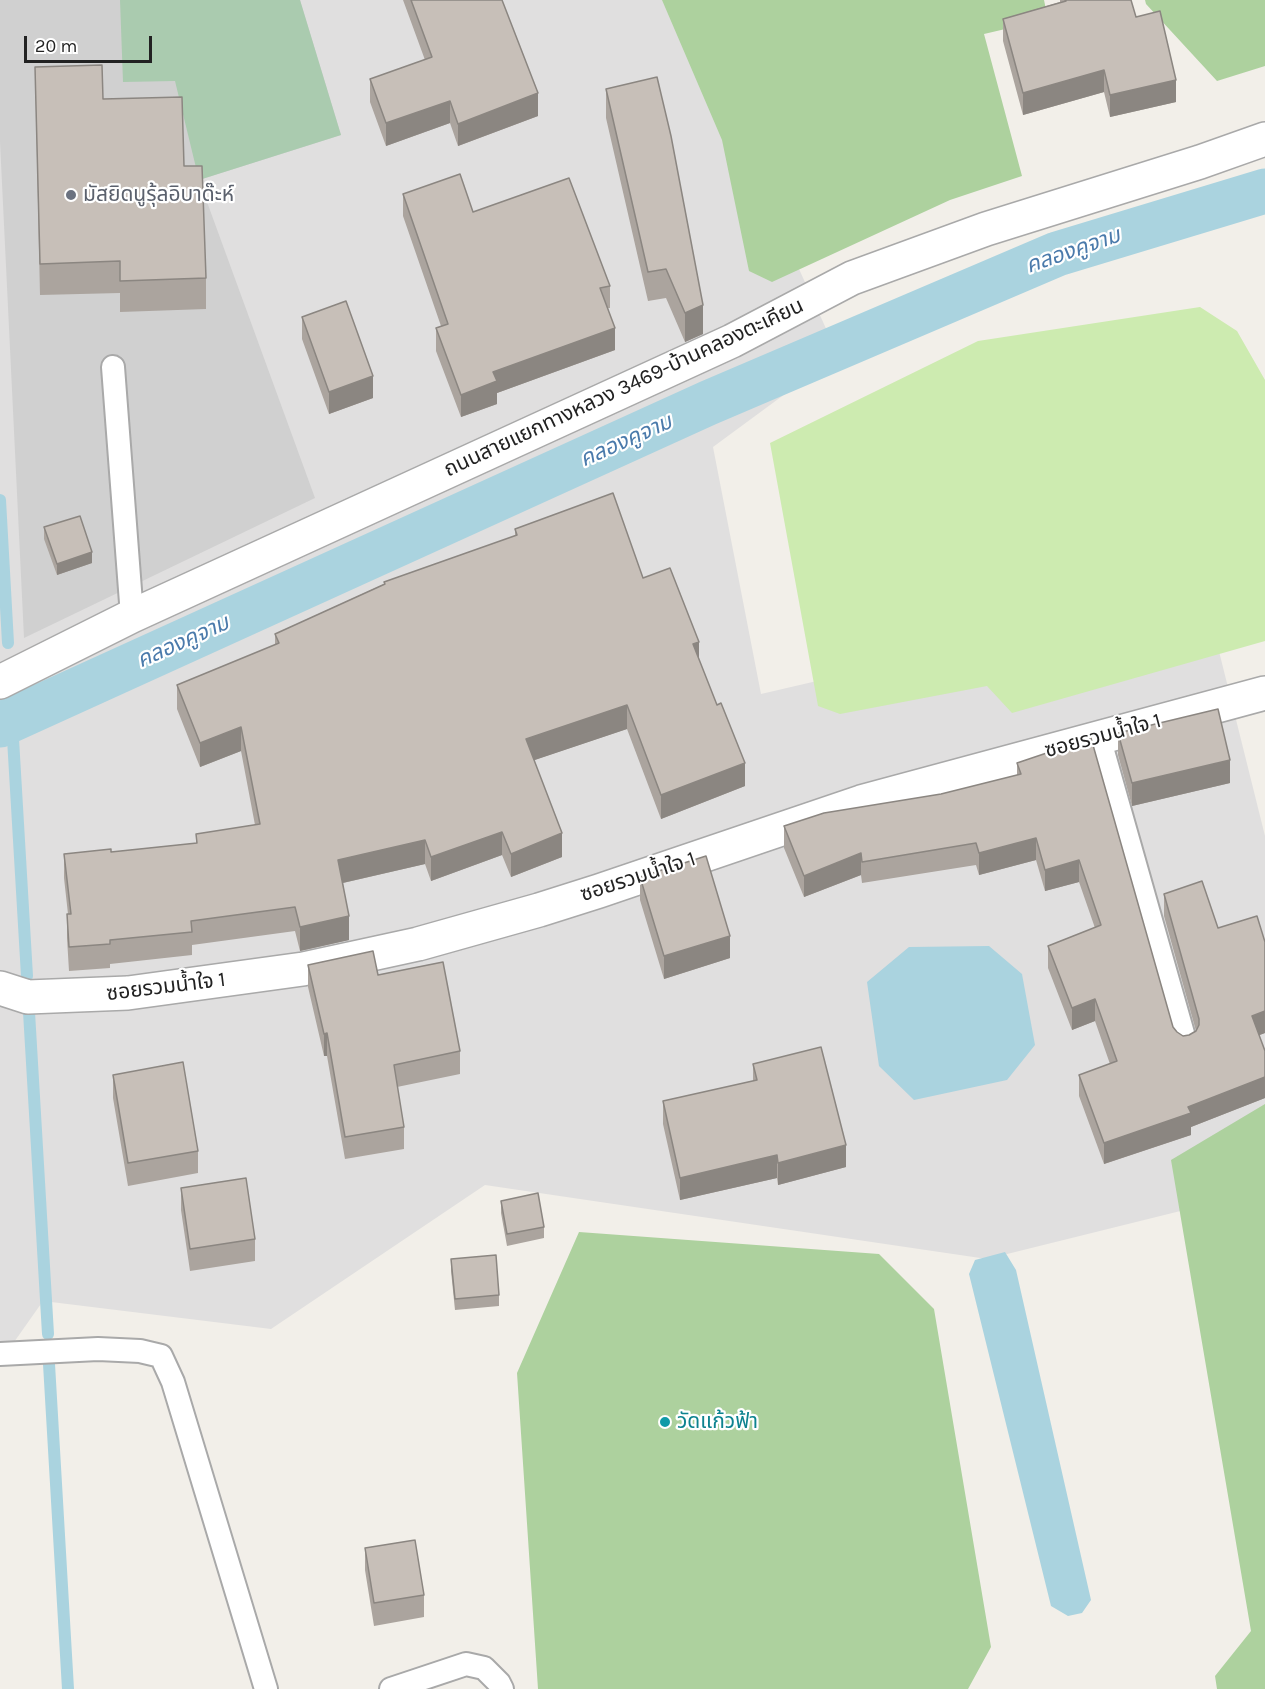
<!DOCTYPE html>
<meta charset="utf-8">
<style>
body{margin:0}
#map{position:relative;width:1265px;height:1689px;overflow:hidden;background:#f2efe9;font-family:Karla,sans-serif}
canvas{display:block}
.scale{position:absolute;left:24px;top:36px;width:128px;height:27px;box-sizing:border-box;border:3px solid #222;border-top:0;padding-left:8px;font-size:18px;line-height:21px;white-space:nowrap;color:#222;-webkit-text-stroke:4px #fff;paint-order:stroke}
</style>
<div id="map">
<canvas width="1265" height="1689"></canvas>
<div class="scale">20 m</div>
</div>
<script>
const context = document.querySelector('canvas').getContext('2d');
context.lineJoin = 'round';
function fill(path, color) { context.fillStyle = color; context.fill(path, 'evenodd'); }
const poly = rows => new Path2D(rows.map(r => 'M' + r).join(''));
function trace(path, color, width, dash) { context.strokeStyle = color; context.lineWidth = width; context.lineCap = dash ? 'butt' : 'round'; context.setLineDash(dash || []); context.stroke(path); }
function drawText(font, color, halo, rows, align = 'center') {
  context.font = font + ' Karla,"Noto Sans Thai",sans-serif'; context.lineWidth = 4.5; context.setLineDash([]); context.textBaseline = 'middle'; context.strokeStyle = halo; context.fillStyle = color; for (const [text, x, y, turn = 0] of rows) {
    context.save(); context.translate(x, y); context.rotate((+turn || 0) * Math.PI / 180); context.textAlign = isNaN(turn) ? turn : align; if (halo) context.strokeText(text, 0, 0); context.fillText(text, 0, 0); context.restore();
  }
}
const residential = poly([
 [0,0,677,0,838,355,713,447,761,694,1204,591,1265,836,1265,1190,987,1259,485,1185,271,1329,43,1301,0,1362]
]);
const religious = poly([
 [0,0,300,0,341,135,199,180,315,498,24,638,0,142]
]);
const grass = poly([
 [1200,307,1237,331,1265,380,1265,641,1012,713,987,686,840,714,818,706,770,443,978,341]
]);
const forest = poly([
 [662,0,1044,0,1048,19,984,34,1022,176,950,200,772,282,749,271,722,140],
 [1145,0,1265,0,1265,66,1217,81,1146,4],
 [1265,1104,1265,1689,1217,1689,1215,1676,1251,1631,1171,1160],
 [579,1232,879,1254,934,1309,991,1647,968,1689,538,1689,517,1373]
]);
const cemetery = poly([
 [120,0,300,0,341,135,199,180,175,81,123,82]
]);
const water = poly([
 [989,946,1022,974,1035,1045,1007,1080,914,1100,879,1066,867,982,909,947],
 [1005,1252,1016,1270,1091,1600,1082,1613,1068,1616,1051,1606,969,1274,975,1260]
]);
const stream = poly([
 [0,500,8,643],
 [10,688,27,976],
 [29,1012,48,1334],
 [49,1364,68,1689]
]);
const canal = poly([
 [0,725,708,403,1057,254,1265,191]
]);
const service = poly([
 [113,367,132,616],
 [1099,737,1186,1044],
 [0,1354,98,1349,140,1351,161,1356,173,1382,266,1689],
 [391,1689,466,1664,484,1668,499,1683,502,1689]
]);
const minor = poly([
 [0,682,132,616,732,341,852,278,986,229,1200,162,1265,139],
 [0,988,28,997,128,993,303,969,418,944,539,910,599,891,861,802,1265,693]
]);
const wall = poly([
 [403,0,502,0,538,116,458,146,450,123,386,146,370,102,370,79,425,60],
 [1060,0,1131,0,1136,17,1176,102,1110,117,1104,92,1023,115,1003,41,1003,19,1060,2],
 [35,67,103,99,184,166,206,278,206,309,120,312,120,293,40,295],
 [606,89,703,334,685,342,666,298,648,301,606,118],
 [403,194,473,212,610,286,610,308,608,308,615,350,497,393,497,404,461,417,436,351,436,328,441,326,403,216],
 [302,317,373,398,329,414,302,339],
 [44,527,92,563,57,575,44,539],
 [515,529,643,578,699,660,745,786,661,819,627,729,534,760,562,857,511,877,502,855,431,881,425,864,343,883,349,940,300,951,295,931,192,945,192,955,110,964,110,968,69,971,67,938,67,914,68,914,64,878,64,854,111,852,196,843,196,834,255,825,241,751,200,767,177,709,177,685,275,645,275,634,384,584,384,582,515,536],
 [1118,733,1230,783,1132,806,1118,755],
 [1091,738,1173,1027,1177,1032,1183,1036,1189,1035,1196,1031,1164,916,1164,894,1218,928,1265,1033,1259,1035,1265,1051,1265,1098,1191,1127,1191,1135,1104,1164,1079,1096,1079,1075,1110,1064,1095,1021,1072,1030,1048,968,1048,946,1095,928,1079,882,1045,891,1036,860,979,875,976,865,862,883,861,875,804,897,784,848,784,826,941,794,1017,775,1017,763],
 [640,877,730,958,664,979,640,900],
 [308,965,378,975,460,1051,460,1074,397,1087,404,1127,404,1149,345,1159,327,1056,324,1056,308,987],
 [753,1064,846,1167,778,1185,777,1178,680,1200,663,1124,663,1101,753,1081],
 [113,1075,198,1151,198,1173,128,1186,113,1098],
 [181,1188,255,1239,255,1261,190,1271,181,1210],
 [501,1201,544,1227,544,1238,507,1246,501,1213],
 [451,1259,499,1295,499,1306,455,1310,451,1271],
 [365,1548,424,1595,424,1617,374,1626,365,1570]
]);
const shadedWall = poly([
 [1104,70,1104,92,1023,115,1023,93],
 [1176,80,1176,102,1110,117,1110,95],
 [538,93,538,116,458,146,458,124],
 [450,101,450,123,386,146,386,123],
 [703,305,703,334,685,342,685,313],
 [615,328,615,350,497,393,497,404,461,417,461,395,493,372],
 [373,376,373,398,329,414,329,392],
 [92,552,92,563,57,575,57,564],
 [699,642,699,665,693,644],
 [627,705,627,729,526,763,526,739],
 [241,727,241,751,200,767,200,743],
 [1230,760,1230,783,1132,806,1132,783],
 [745,763,745,786,661,819,661,795],
 [502,832,502,855,431,881,431,857],
 [562,833,562,857,511,877,511,854],
 [1036,838,1036,860,979,875,979,853],
 [425,840,425,864,338,884,338,860],
 [861,853,861,875,804,897,804,876],
 [1079,860,1079,882,1045,891,1045,870],
 [349,916,349,940,300,951,300,927],
 [730,936,730,958,664,979,664,956],
 [1095,999,1095,1021,1072,1030,1072,1008],
 [1265,1011,1265,1033,1252,1038,1252,1016],
 [327,1033,327,1056,324,1056,324,1034],
 [1265,1077,1265,1098,1191,1127,1191,1135,1104,1164,1104,1143,1188,1107],
 [846,1145,846,1167,778,1185,778,1163],
 [777,1155,777,1178,680,1200,680,1178]
]);
const building = poly([
 [411,0,502,0,538,93,458,124,450,101,386,123,370,79,432,57,411,0],
 [1065,0,1131,0,1136,17,1160,11,1176,80,1110,95,1104,70,1023,93,1003,19,1066,1,1065,0],
 [102,65,103,99,182,97,184,166,202,166,206,278,120,281,120,261,40,264,35,67,102,65],
 [657,77,671,136,703,305,685,313,666,269,648,272,606,89,657,77],
 [460,174,473,212,569,178,610,286,600,288,615,328,493,372,497,381,461,395,436,328,448,324,403,194,460,174],
 [346,301,373,376,329,392,302,317,346,301],
 [613,493,643,578,670,568,699,642,693,644,717,705,721,703,745,763,661,795,627,705,526,739,562,833,511,854,502,832,431,857,425,840,338,860,349,916,300,927,295,907,191,921,192,932,110,940,110,944,69,947,67,914,71,914,64,854,111,849,111,852,197,843,196,834,260,824,241,727,200,743,177,685,279,643,275,634,385,584,384,582,517,535,515,529,613,493],
 [80,516,92,552,57,564,44,527,80,516],
 [1218,709,1230,760,1132,783,1118,733,1218,709],
 [1091,738,1173,1027,1177,1032,1183,1036,1189,1035,1196,1031,1199,1025,1199,1019,1164,894,1202,881,1218,928,1257,916,1265,942,1265,1011,1252,1016,1265,1051,1265,1077,1188,1107,1191,1113,1104,1143,1079,1075,1117,1061,1095,999,1072,1008,1048,946,1101,925,1079,860,1045,870,1036,838,979,853,976,843,862,862,861,853,804,876,784,826,824,813,941,794,1021,774,1017,763,1091,738],
 [706,856,730,936,664,956,640,877,706,856],
 [373,951,378,975,443,962,460,1051,394,1065,404,1127,345,1137,327,1033,324,1034,308,965,373,951],
 [821,1047,846,1145,778,1163,777,1155,680,1178,663,1101,757,1080,753,1064,821,1047],
 [183,1062,198,1151,128,1163,113,1075,183,1062],
 [246,1178,255,1239,190,1249,181,1188,246,1178],
 [538,1193,544,1227,507,1234,501,1201,538,1193],
 [496,1255,499,1295,455,1299,451,1259,496,1255],
 [415,1540,424,1595,374,1603,365,1548,415,1540]
]);
const markers = [
 [71,195,6,"#6b7280"],
 [665,1422,6,"#0f9aa8"]
];
const worshipNames = [
 ["มัสยิดนูรุ้ลอิบาด๊ะห์",83,195]
];
const streetNames = [
 ["ถนนสายแยกทางหลวง 3469-บ้านคลองตะเคียน",624,388,-25],
 ["ซอยรวมน้ำใจ 1",1103,736,-15],
 ["ซอยรวมน้ำใจ 1",638,877,-18],
 ["ซอยรวมน้ำใจ 1",166,987,-7]
];
const cultureNames = [
 ["วัดแก้วฟ้า",677,1422]
];
const waterNames = [
 ["คลองคูจาม",1073,251,-19],
 ["คลองคูจาม",626,441,-24],
 ["คลองคูจาม",183,642,-24]
];
fill(residential, '#e0dfdf');
fill(religious, '#d0d0d0');
fill(grass, '#cdebb0');
fill(forest, '#add19e');
fill(cemetery, '#aacbaf');
fill(water, '#aad3df');
trace(stream, '#aad3df', 12);
trace(canal, '#aad3df', 45);
trace(service, '#a9a9a9', 26);
trace(minor, '#a9a9a9', 36);
trace(service, '#fff', 22);
trace(minor, '#fff', 33);
fill(wall, '#aba49e');
fill(shadedWall, '#8b8681');
fill(building, '#c7bfb8');
trace(building, '#8b8681', 1.5);
for (const [x, y, r, color] of markers) { const dot = new Path2D(); dot.arc(x, y, r, 0, 2 * Math.PI); context.fillStyle = color; context.fill(dot); trace(dot, '#fff', 2); }
drawText('21px', '#5b616d', '#fff', worshipNames, 'left');
drawText('21px', '#222', '#fff', streetNames);
drawText('21px', '#0d838f', '#fff', cultureNames, 'left');
drawText('italic 22px', '#4a7aab', '#fff', waterNames);
</script>
